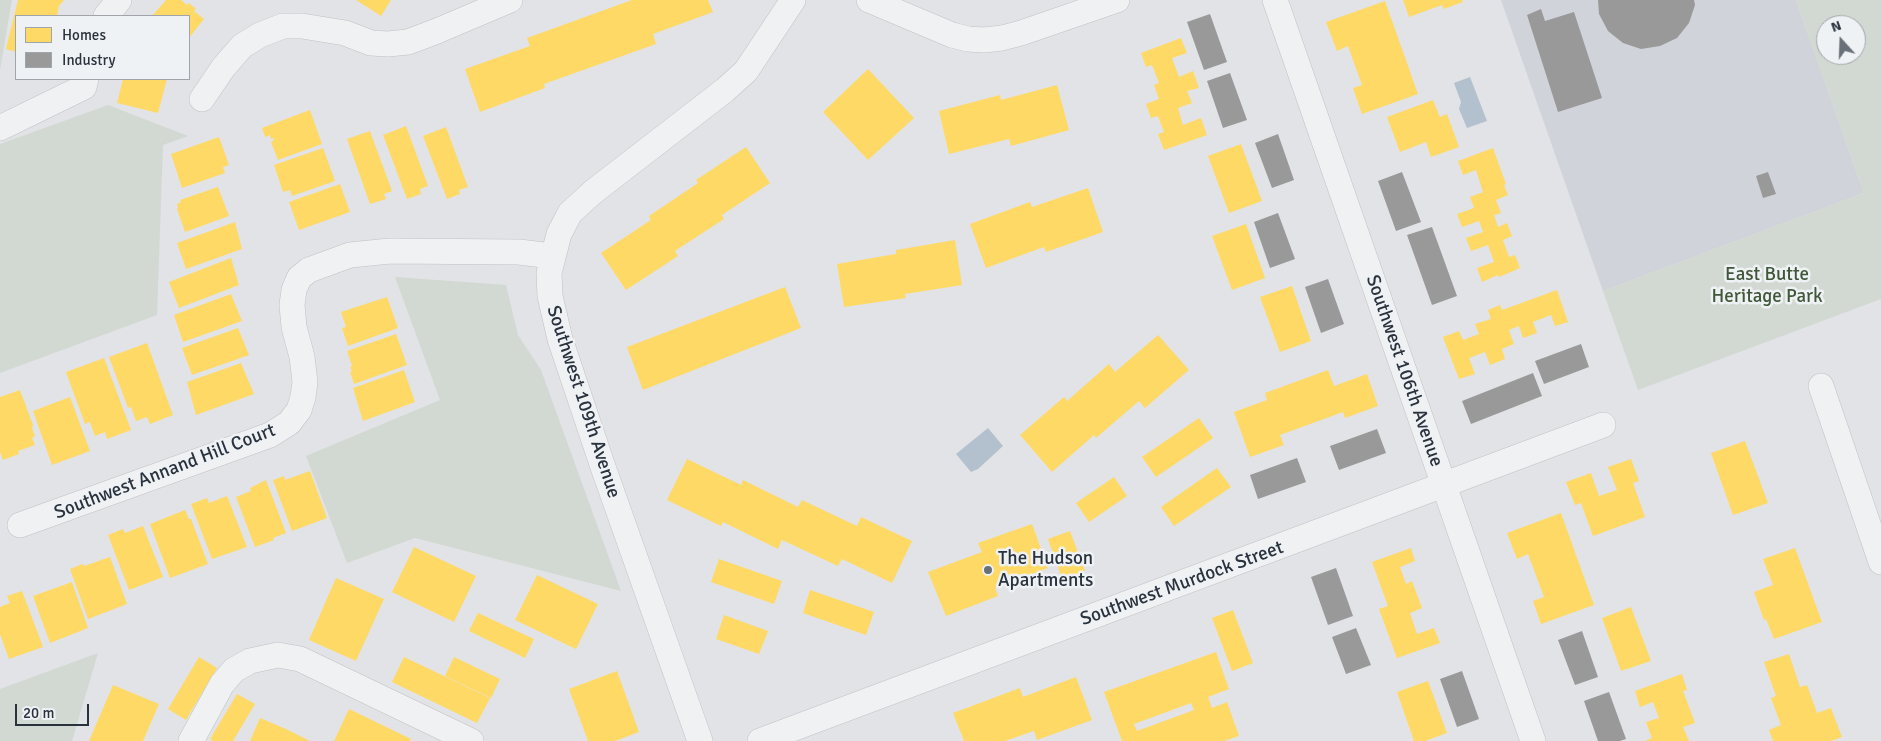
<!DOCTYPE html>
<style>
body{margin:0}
#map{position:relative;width:1881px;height:741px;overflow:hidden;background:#e1e3e6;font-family:Signika,sans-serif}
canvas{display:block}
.legend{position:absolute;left:15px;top:15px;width:175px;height:65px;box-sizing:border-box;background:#eff2f5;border:1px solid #a0a5ab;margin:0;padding:6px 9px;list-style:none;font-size:15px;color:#2a323d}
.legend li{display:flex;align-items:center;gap:10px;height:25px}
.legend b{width:25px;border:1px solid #a0a5ab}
.north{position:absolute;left:1816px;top:15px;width:50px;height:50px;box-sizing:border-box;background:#eff2f5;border:1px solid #a0a5ab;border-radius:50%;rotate:340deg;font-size:14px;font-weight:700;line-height:20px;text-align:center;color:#2a323d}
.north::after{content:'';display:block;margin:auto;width:18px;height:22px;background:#6a7078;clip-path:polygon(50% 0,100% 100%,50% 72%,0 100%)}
.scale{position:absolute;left:15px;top:704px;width:74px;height:22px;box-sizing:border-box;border:2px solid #2a323d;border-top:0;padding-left:6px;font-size:15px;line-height:18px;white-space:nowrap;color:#2a323d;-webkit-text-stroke:4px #eff2f5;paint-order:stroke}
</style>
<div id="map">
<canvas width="1881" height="741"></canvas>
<ul class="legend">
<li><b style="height:14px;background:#ffd966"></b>Homes</li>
<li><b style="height:14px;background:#999"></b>Industry</li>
</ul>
<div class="north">N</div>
<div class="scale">20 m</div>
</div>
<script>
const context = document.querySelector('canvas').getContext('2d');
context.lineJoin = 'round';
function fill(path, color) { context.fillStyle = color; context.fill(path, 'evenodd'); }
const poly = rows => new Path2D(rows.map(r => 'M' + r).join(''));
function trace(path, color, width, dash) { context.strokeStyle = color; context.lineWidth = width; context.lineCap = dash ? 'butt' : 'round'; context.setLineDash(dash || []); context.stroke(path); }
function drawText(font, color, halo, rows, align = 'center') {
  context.font = font + ' Signika,sans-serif'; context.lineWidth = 5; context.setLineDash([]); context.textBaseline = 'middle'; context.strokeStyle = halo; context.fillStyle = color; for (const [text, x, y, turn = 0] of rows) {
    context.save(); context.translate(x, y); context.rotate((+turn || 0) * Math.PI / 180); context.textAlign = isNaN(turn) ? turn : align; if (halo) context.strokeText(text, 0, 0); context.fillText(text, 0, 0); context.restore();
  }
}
const built = poly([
 [1501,0,1796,0,1864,193,1603,291]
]);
const green = poly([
 [0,0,12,0,0,70],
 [1796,0,1881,0,1881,299,1638,390,1603,291,1864,193],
 [1826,25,1856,25,1856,55,1826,55],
 [108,105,188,136,163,145,157,315,0,373,0,144],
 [395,277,506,285,518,335,541,370,621,591,415,538,347,563,306,456,440,400],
 [98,653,72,741,0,741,0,689]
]);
const water = poly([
 [1470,77,1487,121,1467,128,1459,109,1461,102,1454,83],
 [988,428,1003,446,978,469,971,472,956,454]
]);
const homes = poly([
 [18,0,64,0,59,6,57,16,16,16,16,52,6,49],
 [166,0,181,0,187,5,189,3,196,9,194,11,204,19,189,38,189,16,152,16],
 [356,0,391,0,381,16],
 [632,0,708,0,713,12,653,34,656,44,544,84,545,88,480,112,465,69,530,46,527,38],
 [1403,0,1462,0,1463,2,1444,9,1442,5,1409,17],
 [1385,1,1418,94,1362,114,1353,88,1362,85,1348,46,1337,51,1326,22],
 [1181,38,1187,53,1172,58,1179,77,1193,71,1199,88,1187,91,1192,103,1178,108,1183,125,1201,118,1207,135,1164,150,1158,134,1164,132,1158,116,1151,118,1146,104,1159,99,1154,85,1159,83,1152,65,1146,67,1141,53],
 [868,69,914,118,868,160,823,112],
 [123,79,167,79,158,113,117,103],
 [1057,85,1069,130,1011,146,1009,139,949,154,939,111,1000,95,1001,100],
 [1433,100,1440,117,1447,114,1459,147,1431,157,1426,142,1400,152,1387,117],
 [310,110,322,144,278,160,271,142,274,140,274,138,271,139,270,135,265,137,262,128],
 [406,126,428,186,420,189,421,194,407,199,383,135],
 [446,127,468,187,459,190,460,194,447,199,423,136],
 [370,131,392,191,384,194,386,199,370,204,347,139],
 [219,137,229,165,223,167,225,173,182,188,171,154],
 [1241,144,1262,201,1229,213,1208,156],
 [746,147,770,183,722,215,724,219,675,251,678,256,626,290,601,253,651,220,649,216,698,183,696,180],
 [323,148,335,181,292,196,290,190,283,192,274,165],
 [1493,148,1506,184,1504,185,1508,195,1496,200,1501,213,1494,215,1498,227,1507,223,1512,236,1503,240,1509,257,1515,255,1520,268,1499,277,1498,275,1482,282,1477,268,1494,262,1488,245,1471,251,1466,238,1483,232,1479,221,1462,227,1457,214,1474,208,1470,197,1483,192,1476,170,1463,175,1458,161],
 [340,184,350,212,299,230,289,202],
 [218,187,229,216,185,232,177,209,178,208,177,204,181,202,180,200],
 [1088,188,1103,232,1046,252,1044,247,986,268,970,224,1030,202,1032,207],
 [235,222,242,249,186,269,177,243],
 [1246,224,1265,278,1232,290,1212,236],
 [955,240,962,285,905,294,906,298,844,307,837,264,896,254,896,250],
 [231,258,239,285,179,308,169,282],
 [1292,286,1311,341,1280,352,1260,297],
 [785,287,801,328,643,390,627,347],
 [1557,290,1568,322,1555,326,1551,315,1533,322,1537,333,1523,338,1519,326,1509,330,1514,344,1502,349,1505,359,1490,365,1485,352,1469,358,1475,374,1459,379,1443,337,1459,331,1463,340,1479,334,1475,324,1491,319,1488,310,1500,305,1502,310],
 [231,294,242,321,183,342,174,315],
 [387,297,398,328,348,346,342,328,346,327,341,312],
 [238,328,249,355,192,375,182,348],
 [396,334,407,365,354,384,350,372,352,371,350,367,352,366,347,351],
 [1158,335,1189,370,1145,408,1139,401,1096,438,1094,435,1052,472,1020,435,1064,397,1067,401,1109,364,1115,372],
 [147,343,173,415,150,424,147,417,136,421,131,407,128,408,109,357],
 [104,358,131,430,107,439,105,432,95,436,90,422,85,424,66,372],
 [241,363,254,394,196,415,187,382],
 [404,370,415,402,363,421,353,388],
 [1328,370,1334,386,1367,374,1378,406,1345,418,1343,412,1280,435,1284,445,1250,457,1234,412,1267,400,1265,393],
 [20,390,33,425,32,428,35,436,32,438,35,445,18,451,19,454,3,460,0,452,0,397],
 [70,397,90,451,52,465,33,411],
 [1199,418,1213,438,1156,477,1142,457],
 [1745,441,1768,503,1733,515,1711,453],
 [687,459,741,485,743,480,798,507,802,500,857,526,861,517,912,541,892,583,842,559,838,566,782,540,778,549,723,522,721,526,667,500],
 [1631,459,1639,481,1633,483,1645,517,1593,536,1581,503,1575,505,1566,482,1591,473,1599,496,1617,490,1608,467],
 [1217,468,1231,487,1174,526,1161,507],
 [310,471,327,518,292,531,273,480,284,476,285,480],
 [1114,477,1127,496,1089,522,1076,503],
 [266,480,286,533,273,538,274,540,255,547,236,497,251,491,250,488],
 [227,496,247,547,212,559,191,504,207,498,209,503],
 [185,510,189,519,191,519,208,564,170,578,150,524],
 [1561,513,1594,605,1541,624,1533,601,1544,597,1528,554,1517,559,1507,533],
 [1032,524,1048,568,995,588,998,596,946,616,928,572,982,552,978,543],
 [143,526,163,577,129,590,108,535,123,529,125,533],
 [1070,531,1085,571,1062,579,1048,539],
 [414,547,476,576,454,622,392,592],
 [1411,548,1415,561,1400,567,1406,584,1412,581,1422,608,1410,613,1417,634,1434,628,1440,643,1397,658,1379,609,1388,606,1372,562],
 [1795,548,1822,622,1774,639,1766,619,1764,620,1754,592,1773,585,1763,559],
 [110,557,127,604,88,619,70,569,83,564,84,566],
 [719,559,782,581,774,604,711,582],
 [537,575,598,604,576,649,515,620],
 [336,578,384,599,356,661,309,640],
 [72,582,88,628,50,643,33,596],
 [810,590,874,612,866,635,803,613],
 [22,591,43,647,9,659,0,634,0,607,10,603,7,596],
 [1631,607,1651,661,1621,671,1602,618],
 [1233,610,1253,663,1232,671,1212,618],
 [478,613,534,639,525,658,469,631],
 [724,615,768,631,759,654,716,639],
 [1216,652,1229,689,1208,697,1212,708,1227,702,1239,736,1224,741,1122,741,1104,692],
 [1191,703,1194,710,1137,731,1134,724],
 [1789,654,1800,687,1807,685,1817,713,1831,708,1842,737,1831,741,1773,741,1769,730,1781,725,1771,698,1776,696,1764,662],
 [199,657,217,668,186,720,168,709],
 [404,657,490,698,477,723,392,682],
 [454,657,500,679,491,698,445,676],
 [617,671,639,732,615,741,588,741,569,689],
 [1682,674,1687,690,1683,691,1695,723,1683,727,1689,741,1645,741,1652,738,1646,722,1659,718,1653,702,1640,707,1635,691],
 [1076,677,1092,720,1037,740,1034,731,1005,741,964,741,953,713,1020,688,1023,697],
 [1428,681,1447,733,1425,741,1414,741,1397,692],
 [113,685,159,704,143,741,89,741],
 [237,694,255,704,233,741,213,741,210,739],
 [349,709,411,739,410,741,334,741],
 [260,718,286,729,310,741,250,741]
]);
const industry = poly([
 [1598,0,1694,0,1695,5,1689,23,1677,38,1660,46,1641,49,1623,43,1608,31,1599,14],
 [1541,9,1545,21,1574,12,1602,98,1558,112,1527,15],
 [1210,14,1227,62,1204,70,1187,22],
 [1230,73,1247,120,1223,128,1207,81],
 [1278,134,1294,180,1272,188,1255,143],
 [1402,172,1421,222,1396,231,1378,181],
 [1768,172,1776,194,1763,198,1756,176],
 [1278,213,1295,259,1270,268,1254,222],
 [1432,227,1457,296,1432,305,1407,235],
 [1328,279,1344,324,1321,333,1305,287],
 [1581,344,1589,367,1544,384,1535,361],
 [1533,373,1542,396,1471,424,1462,401],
 [1377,429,1386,453,1339,470,1330,446],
 [1297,458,1306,482,1258,499,1250,475],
 [1336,568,1353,616,1328,625,1311,577],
 [1356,628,1371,665,1346,674,1332,637],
 [1582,631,1598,677,1575,685,1558,640],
 [1462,671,1479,719,1457,727,1440,679],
 [1609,692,1626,739,1620,741,1598,741,1584,701]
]);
const minor = poly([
 [869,0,952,35,968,39,984,40,1002,38,1021,33,1117,0],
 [1275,0,1533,741],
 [106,16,119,0],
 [202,99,223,68,242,46,260,35,283,26,302,26,345,33,371,43,388,44,408,42,437,31,510,0],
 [0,128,84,87,86,79],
 [1821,386,1881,562],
 [20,525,270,435,289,423,299,410,303,397,305,382,302,357,294,327,292,305,294,290,299,278,309,270,350,255,390,251,519,252,552,256],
 [191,741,222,684,234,670,250,661,278,655,300,659,471,741],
 [700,741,603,467,560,339,550,296,549,273,559,234,570,213,593,192,725,90,746,71,793,0],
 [760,741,1603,425]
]);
const markers = [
 [988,570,5,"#6a7078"]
];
const parkNames = [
 ["East Butte",1767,275],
 ["Heritage Park",1767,297]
];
const streetNames = [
 ["Southwest 106th Avenue",1404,371,71],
 ["Southwest 109th Avenue",583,402,72],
 ["Southwest Annand Hill Court",165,472,-21],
 ["Southwest Murdock Street",1182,584,-20]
];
const poiNames = [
 ["The Hudson",998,559],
 ["Apartments",998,581]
];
fill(built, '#d0d3d9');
fill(green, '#d2d9d2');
fill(water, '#b3c1ce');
fill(homes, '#ffd966');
fill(industry, '#999');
trace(minor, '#c0c1c4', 26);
trace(minor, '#f0f1f3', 25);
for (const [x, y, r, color] of markers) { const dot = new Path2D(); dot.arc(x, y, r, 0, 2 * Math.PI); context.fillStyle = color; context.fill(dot); trace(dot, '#eff2f5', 2); }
drawText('19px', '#405739', '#eff2f5', parkNames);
drawText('19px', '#2a323d', '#eff2f5', streetNames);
drawText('19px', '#2a323d', '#eff2f5', poiNames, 'left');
</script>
